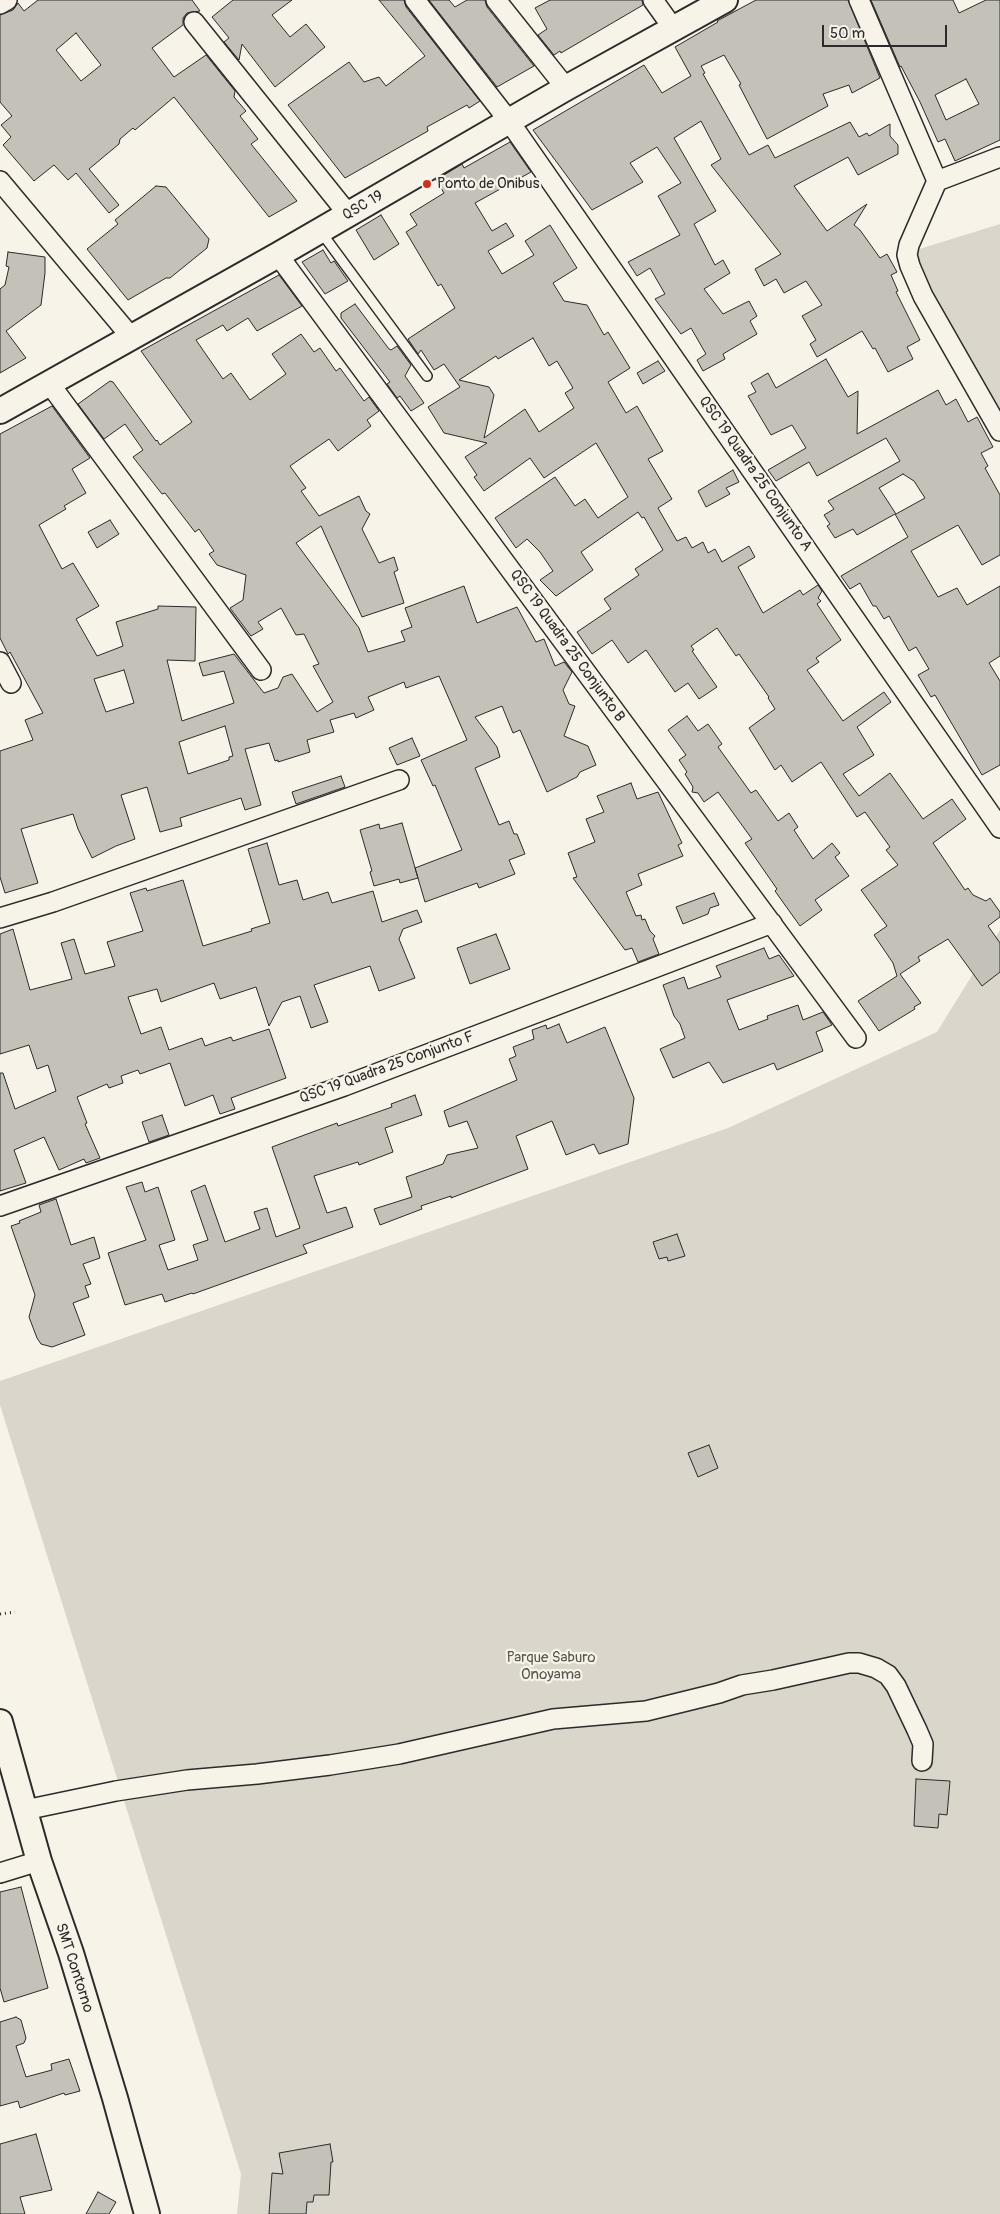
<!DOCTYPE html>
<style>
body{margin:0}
#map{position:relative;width:1000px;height:2214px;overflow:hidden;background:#f7f3e8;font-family:Pangolin,sans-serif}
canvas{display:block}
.scale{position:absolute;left:822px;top:25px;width:125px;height:22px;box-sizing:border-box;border:2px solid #2b2b2b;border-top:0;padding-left:6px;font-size:15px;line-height:18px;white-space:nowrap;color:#2b2b2b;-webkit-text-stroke:4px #f7f3e8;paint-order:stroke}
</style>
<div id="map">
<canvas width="1000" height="2214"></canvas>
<div class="scale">50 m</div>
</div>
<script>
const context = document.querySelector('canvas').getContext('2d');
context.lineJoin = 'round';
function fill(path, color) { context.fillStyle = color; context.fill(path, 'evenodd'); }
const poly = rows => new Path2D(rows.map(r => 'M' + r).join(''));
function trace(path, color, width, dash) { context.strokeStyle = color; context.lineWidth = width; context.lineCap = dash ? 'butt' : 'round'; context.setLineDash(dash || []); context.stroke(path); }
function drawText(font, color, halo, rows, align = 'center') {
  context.font = font + ' Pangolin,sans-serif'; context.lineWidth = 4.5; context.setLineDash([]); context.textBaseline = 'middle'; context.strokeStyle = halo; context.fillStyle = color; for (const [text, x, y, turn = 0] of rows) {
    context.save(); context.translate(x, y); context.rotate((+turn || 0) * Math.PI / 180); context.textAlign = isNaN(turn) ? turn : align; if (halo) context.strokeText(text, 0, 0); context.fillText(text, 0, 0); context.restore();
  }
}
const green = poly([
 [1000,224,1000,422,900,255],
 [1000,930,1000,2214,237,2214,241,2174,0,1405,0,1381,728,1128,937,1032]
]);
const building = poly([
 [38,0,192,0,200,11,187,13,183,18,183,25,152,48,174,77,206,55,235,91,234,97,246,111,240,116,258,139,251,144,297,201,269,217,174,97,135,130,133,128,120,139,119,144,89,169,119,205,109,213,76,173,68,180,54,165,34,181,3,145,11,137,1,125,12,116,0,102,0,15,13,10,18,3,24,11,38,0],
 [76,33,101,65,81,81,56,50,76,33],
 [233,0,292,0,272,15,290,37,306,24,325,47,275,87,242,44,239,60,224,42,229,38,212,17,233,0],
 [379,0,404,0,406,7,480,101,469,108,467,105,427,127,428,131,345,178,288,105,349,62,364,82,379,77,386,86,425,56,379,0],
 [429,0,449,0,455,7,467,0,485,0,487,7,534,66,497,87,429,0],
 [550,0,642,0,643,5,561,53,560,51,554,55,538,35,547,29,535,8,550,0],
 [756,0,848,0,880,78,852,93,849,85,823,94,828,106,767,139,739,85,741,84,724,55,701,66,705,73,703,74,749,155,768,145,775,158,850,122,859,137,867,133,869,136,890,124,890,136,898,145,898,154,858,175,848,157,794,186,827,231,867,204,854,225,860,230,880,258,887,254,897,272,891,275,898,291,896,292,920,340,907,347,913,359,888,372,875,348,873,349,862,331,817,357,810,344,816,340,802,316,822,305,806,281,784,293,776,279,764,286,755,269,781,254,711,165,721,159,701,121,674,138,716,211,694,224,715,265,723,260,730,273,704,289,723,314,749,301,757,316,750,321,757,334,723,354,725,359,703,371,697,360,706,354,691,328,681,334,655,299,665,294,650,268,637,276,628,262,680,235,658,196,681,183,657,147,630,163,643,182,592,210,533,130,644,65,662,93,691,76,675,47,718,22,717,21,756,0],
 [871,0,953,0,959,13,986,0,1000,0,1000,140,955,161,945,139,938,142,920,102,901,66,900,67,871,0],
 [966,79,979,104,946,120,935,95,966,79],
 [510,142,531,172,475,203,492,231,506,223,514,236,488,251,502,274,534,255,525,241,550,225,577,268,553,283,564,301,587,305,604,335,608,332,630,368,608,382,626,413,637,406,663,451,648,459,672,499,658,508,677,541,686,537,692,548,703,542,708,553,715,549,722,562,749,546,755,557,738,567,763,613,800,590,803,595,818,585,822,591,818,598,821,601,817,604,841,640,816,658,819,662,807,670,843,721,884,692,891,702,857,727,874,755,843,774,859,796,890,773,923,819,952,799,966,819,933,843,965,890,968,888,973,895,986,901,990,898,1000,912,1000,917,988,926,1000,943,1000,972,982,986,948,939,918,957,920,961,900,974,921,1003,914,1007,915,1009,879,1031,858,1001,897,976,893,963,874,935,887,926,861,890,898,865,886,850,890,847,865,812,857,817,821,762,792,782,781,765,775,770,749,728,775,709,768,698,769,697,739,654,736,656,717,628,691,646,694,650,692,651,717,687,699,699,688,683,675,692,646,650,628,663,612,640,592,654,577,632,611,609,604,599,639,575,635,569,663,550,644,517,642,518,638,512,581,552,593,570,556,596,540,580,553,571,540,552,527,539,516,548,495,518,555,477,575,506,585,499,598,518,628,497,596,443,544,478,530,458,484,491,474,477,477,475,465,457,487,443,444,433,428,407,460,387,444,364,434,370,421,350,418,354,408,339,455,308,441,284,438,286,406,232,417,225,410,214,444,193,436,180,462,164,464,168,510,142],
 [533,338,549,366,557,361,573,388,565,393,574,408,539,432,525,409,484,438,494,395,489,387,459,380,496,356,498,359,533,338],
 [156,186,166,187,209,239,207,248,170,278,166,278,128,300,87,249,118,224,115,220,156,186],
 [381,215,399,244,374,260,356,230,381,215],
 [323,250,331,263,334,261,348,281,325,294,302,262,323,250],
 [8,252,45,257,45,273,41,305,6,331,26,358,0,373,0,289,5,285,9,267,6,266,8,252],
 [279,275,302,306,257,331,248,318,227,331,223,325,196,340,223,379,231,373,250,400,286,374,272,354,301,334,314,352,320,348,336,371,340,368,364,401,369,397,379,411,367,420,371,426,338,451,329,439,290,466,306,488,301,491,319,516,359,496,366,511,370,514,362,529,379,563,394,557,398,570,394,572,404,603,362,617,321,526,296,543,359,628,368,652,405,641,401,631,412,627,405,608,464,586,477,623,517,607,536,642,544,639,555,666,564,662,572,672,563,690,569,704,575,706,564,736,588,746,596,765,580,772,577,777,547,792,520,730,513,733,502,706,475,717,497,747,500,757,475,768,499,825,509,821,514,834,517,834,525,854,509,860,515,874,479,888,477,883,425,902,415,868,462,850,435,785,433,786,421,760,467,740,439,676,406,688,404,682,368,697,374,710,356,718,354,713,330,720,334,732,307,740,310,752,278,762,278,760,275,761,269,743,245,749,261,805,245,810,241,798,180,818,182,826,160,832,147,787,121,795,135,839,116,846,92,858,78,829,73,814,21,829,38,883,5,893,0,877,0,751,33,740,25,720,43,713,10,652,8,654,0,638,0,434,52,406,90,458,72,469,86,493,64,506,66,509,39,525,62,569,73,563,99,606,76,619,97,656,123,646,116,622,158,609,158,606,196,607,195,661,167,660,182,721,234,703,224,671,203,676,199,663,234,654,264,693,278,688,283,677,292,674,317,712,333,702,313,666,319,664,304,634,296,635,281,608,258,622,263,629,251,636,230,608,243,600,246,575,217,565,209,554,214,551,199,529,195,532,165,493,162,494,133,457,143,450,125,424,104,439,78,404,110,381,113,382,156,441,157,440,160,445,192,422,141,351,279,275],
 [124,670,134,703,106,712,94,679,124,670],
 [225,726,233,756,229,757,229,760,188,774,179,742,225,726],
 [355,304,389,349,391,350,397,346,411,365,405,376,424,403,411,411,400,396,397,398,387,384,390,382,341,318,341,313,355,304],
 [826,359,848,397,858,391,857,434,938,390,946,405,956,399,968,422,977,417,993,447,981,453,988,466,985,468,1000,495,1000,555,982,565,958,525,911,551,938,597,957,588,967,605,1000,586,1000,656,989,663,1000,681,1000,765,982,775,935,695,931,697,918,675,929,669,916,647,909,651,889,616,884,619,876,606,873,606,860,583,850,589,841,576,908,537,895,514,857,535,853,529,835,538,827,526,830,524,824,515,834,509,828,501,900,461,886,438,817,476,809,462,776,481,768,470,806,448,792,425,771,435,748,396,756,392,751,383,768,373,776,388,826,359],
 [903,474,914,481,925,498,896,514,879,488,903,474],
 [658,361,665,371,643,384,637,373,658,361],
 [733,470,739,482,726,488,730,494,706,507,698,491,733,470],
 [110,520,119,534,97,548,88,532,110,520],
 [687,716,698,731,708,724,722,744,718,747,751,793,756,790,778,821,789,813,798,827,794,830,813,859,832,843,840,853,835,857,849,876,815,900,822,910,800,926,775,891,777,889,745,843,752,839,718,792,704,802,698,793,692,792,693,787,685,774,687,772,679,760,686,755,668,730,687,716],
 [412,738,420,756,397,765,389,748,412,738],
 [341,776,345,787,296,804,292,792,341,776],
 [631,783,637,799,658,792,682,843,678,845,683,856,638,874,642,885,626,892,636,916,641,915,642,920,645,919,650,931,655,936,653,939,659,954,638,962,632,948,625,950,573,878,577,877,568,853,595,842,586,819,604,812,597,796,631,783],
 [402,823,418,878,400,883,399,879,374,886,370,872,372,871,360,830,379,824,380,829,402,823],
 [267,843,279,885,297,880,303,900,328,892,332,903,373,891,382,922,417,910,422,922,403,929,399,939,415,978,379,991,370,966,314,985,328,1022,311,1028,300,996,282,1002,269,1026,256,987,220,999,214,983,161,1002,157,989,128,997,141,1034,161,1027,169,1050,202,1038,205,1046,231,1037,233,1041,269,1029,286,1078,231,1098,235,1109,220,1114,213,1095,185,1106,170,1063,140,1074,138,1070,121,1076,123,1083,109,1088,107,1084,77,1097,87,1123,85,1124,100,1158,86,1163,84,1159,59,1170,44,1137,14,1150,26,1183,0,1191,0,1073,3,1073,15,1109,56,1091,48,1065,37,1069,29,1045,0,1054,0,934,13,929,30,990,72,979,61,943,74,939,85,974,115,966,107,942,143,931,130,893,146,888,147,891,183,880,203,946,252,931,251,929,270,923,248,849,267,843],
 [714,893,719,905,710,908,708,914,683,924,676,907,714,893],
 [496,934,510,969,470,984,457,948,496,934],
 [764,948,769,959,779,955,794,976,727,1000,739,1030,768,1019,767,1016,798,1005,803,1020,823,1012,832,1025,816,1032,823,1051,777,1070,774,1063,723,1083,709,1062,673,1078,660,1049,685,1038,680,1024,674,1016,663,985,684,977,688,989,721,977,716,966,764,948],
 [559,1024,567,1043,605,1027,634,1098,628,1144,599,1154,594,1144,566,1155,552,1121,516,1136,528,1169,451,1198,451,1196,421,1206,422,1209,380,1225,374,1209,412,1197,406,1177,443,1164,447,1155,478,1148,467,1121,449,1127,444,1111,517,1080,509,1059,516,1056,513,1047,534,1039,532,1030,546,1025,547,1029,559,1024],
 [415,1095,422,1115,385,1128,393,1152,359,1165,358,1162,314,1176,327,1213,346,1207,353,1227,303,1245,307,1253,193,1294,192,1293,165,1302,162,1294,125,1305,108,1253,146,1240,126,1187,142,1182,145,1192,158,1187,175,1240,159,1245,168,1270,198,1260,193,1245,208,1240,191,1191,205,1185,225,1242,260,1229,254,1212,267,1208,276,1237,300,1228,272,1147,337,1123,338,1126,392,1107,391,1104,415,1095],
 [162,1115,169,1135,149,1142,142,1122,162,1115],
 [56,1199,71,1245,94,1237,100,1258,83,1264,91,1284,85,1286,89,1297,73,1303,85,1335,52,1347,41,1344,37,1338,29,1317,35,1295,11,1226,20,1223,19,1221,41,1212,39,1205,56,1199],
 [677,1234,685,1256,668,1261,667,1257,659,1259,653,1242,677,1234],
 [709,1445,718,1468,698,1477,688,1453,709,1445],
 [916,1779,950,1781,947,1815,939,1814,938,1828,914,1826,916,1779],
 [21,1887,48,1988,4,2002,0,1988,0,1892,21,1887],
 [16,2017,21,2020,26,2038,24,2043,16,2046,26,2077,52,2070,51,2064,69,2059,80,2091,65,2095,64,2093,20,2108,18,2101,0,2106,0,2022,16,2017],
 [36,2134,52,2190,20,2197,25,2214,0,2214,0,2144,36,2134],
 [330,2144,333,2162,331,2162,329,2195,314,2195,313,2202,307,2202,306,2214,269,2214,272,2173,283,2174,279,2153,330,2144],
 [98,2192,116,2202,109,2214,86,2214,98,2192]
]);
const path = poly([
 [0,1614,15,1612]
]);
const service = poly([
 [321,232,427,376]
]);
const minor = poly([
 [415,0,509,121,1000,828],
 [496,0,566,88],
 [653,0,673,28],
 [859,0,937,181,909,245,907,255,910,266,923,296,1000,431],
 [0,4,7,0],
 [194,22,348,214],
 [0,181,132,338],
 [937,181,1000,157],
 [278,255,856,1038],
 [49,383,261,670],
 [0,662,11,683],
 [0,918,53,902,399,780],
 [0,1206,344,1086,772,923],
 [25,1810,116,1791,187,1780,257,1774,330,1765,399,1754,553,1719,646,1711,719,1693,742,1685,773,1680,849,1663,859,1663,876,1668,888,1675,896,1686,917,1730,923,1744,922,1761],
 [0,1873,39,1861]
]);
const tertiary = poly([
 [0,411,278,255,566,88,725,0],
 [0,1722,39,1861,71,1953,115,2098,147,2214]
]);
const markers = [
 [427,184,5,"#c8321e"]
];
const poiNames = [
 ["Ponto de Onibus",437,184]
];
const streetNames = [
 ["QSC 19",363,206,-30],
 ["QSC 19 Quadra 25 Conjunto A",755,474,55],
 ["QSC 19 Quadra 25 Conjunto B",567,646,54],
 ["QSC 19 Quadra 25 Conjunto F",387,1068,-20],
 ["SMT Contorno",74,1968,72]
];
const parkNames = [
 ["Parque Saburo",551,1658],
 ["Onoyama",551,1675]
];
fill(green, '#dad6cc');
fill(building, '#c4c1b9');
trace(building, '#2b2b2b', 1);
trace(service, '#2b2b2b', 12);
trace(minor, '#2b2b2b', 22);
trace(tertiary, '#2b2b2b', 28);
trace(path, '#2b2b2b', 3, [1, 4]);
trace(service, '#f7f3e8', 9);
trace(minor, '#f7f3e8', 19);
trace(tertiary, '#f7f3e8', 24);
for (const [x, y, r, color] of markers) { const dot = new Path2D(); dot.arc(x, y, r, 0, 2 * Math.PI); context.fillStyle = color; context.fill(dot); trace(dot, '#f7f3e8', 2); }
drawText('15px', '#2b2b2b', '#f7f3e8', poiNames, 'left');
drawText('15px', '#2b2b2b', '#f7f3e8', streetNames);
drawText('15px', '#575653', '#f7f3e8', parkNames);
</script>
